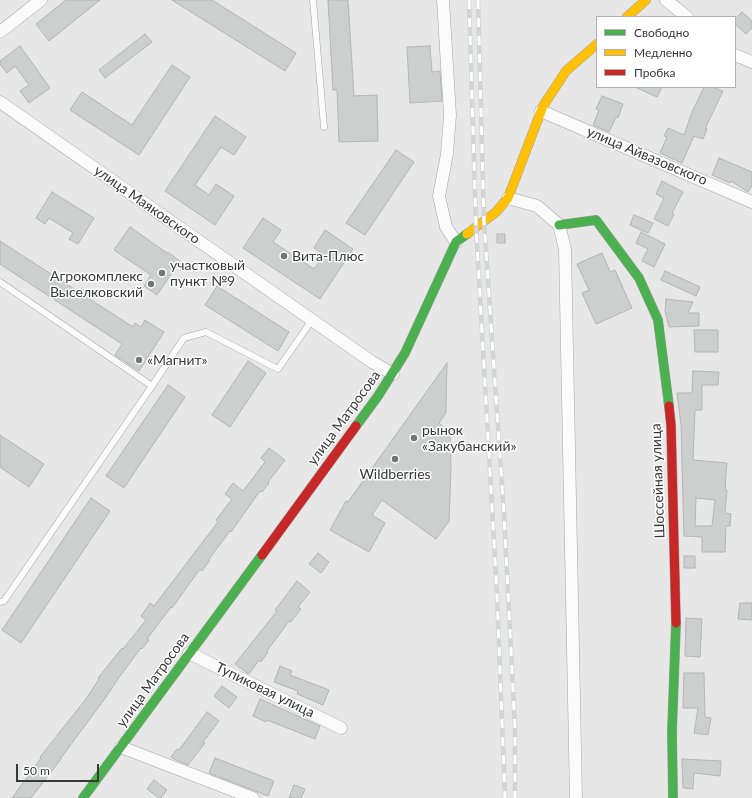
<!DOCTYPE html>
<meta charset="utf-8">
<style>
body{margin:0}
#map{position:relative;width:752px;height:798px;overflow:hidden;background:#e6e7e6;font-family:Lato,sans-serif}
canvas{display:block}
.legend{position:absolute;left:596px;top:16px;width:140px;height:72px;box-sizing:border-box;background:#fff;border:1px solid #afb0af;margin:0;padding:5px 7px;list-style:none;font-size:12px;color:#373938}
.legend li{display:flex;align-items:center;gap:8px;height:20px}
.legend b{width:20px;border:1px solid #afb0af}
.scale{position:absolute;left:16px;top:764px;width:83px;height:18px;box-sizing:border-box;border:2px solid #373938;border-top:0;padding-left:5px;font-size:12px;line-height:14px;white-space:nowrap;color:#373938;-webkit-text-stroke:3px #fff;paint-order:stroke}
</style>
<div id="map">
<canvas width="752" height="798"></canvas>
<ul class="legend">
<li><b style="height:5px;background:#4caf50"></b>Свободно</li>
<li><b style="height:5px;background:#ffc107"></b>Медленно</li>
<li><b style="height:5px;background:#c62828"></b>Пробка</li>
</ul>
<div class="scale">50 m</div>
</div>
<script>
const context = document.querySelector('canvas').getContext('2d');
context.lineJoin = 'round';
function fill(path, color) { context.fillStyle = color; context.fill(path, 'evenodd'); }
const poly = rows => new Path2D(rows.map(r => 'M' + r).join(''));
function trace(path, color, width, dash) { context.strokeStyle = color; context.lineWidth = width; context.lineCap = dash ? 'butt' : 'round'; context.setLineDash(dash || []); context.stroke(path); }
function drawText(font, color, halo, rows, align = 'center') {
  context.font = font + ' Lato,sans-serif'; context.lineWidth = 3; context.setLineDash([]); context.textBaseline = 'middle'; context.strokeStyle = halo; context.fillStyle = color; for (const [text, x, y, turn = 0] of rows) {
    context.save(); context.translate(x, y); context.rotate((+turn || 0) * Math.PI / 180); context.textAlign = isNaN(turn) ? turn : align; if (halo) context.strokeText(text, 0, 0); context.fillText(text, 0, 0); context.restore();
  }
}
const building = poly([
 [66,0,100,0,49,41,36,24,66,0],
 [172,0,212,0,296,53,285,71,172,0],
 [328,0,348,0,354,96,377,95,378,141,339,142,337,90,333,90,328,0],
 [742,12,752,21,752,28,746,34,735,24,735,19,742,12],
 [145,34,152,42,105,78,99,70,145,34],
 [20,46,50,88,29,103,20,91,29,85,15,66,7,73,0,64,0,61,20,46],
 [430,46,432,72,440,71,442,101,410,103,407,47,430,46],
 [172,65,190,77,139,155,70,110,82,92,132,125,172,65],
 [635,87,662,87,657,97,635,87],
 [704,87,713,87,723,91,705,129,707,129,703,139,694,136,682,163,660,153,667,137,664,136,668,128,684,135,692,112,704,87],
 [602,96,623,104,618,118,616,117,609,132,593,125,599,110,596,109,602,96],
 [215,116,246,137,234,155,221,147,195,185,209,195,216,184,234,196,215,225,165,191,215,116],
 [396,150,414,162,365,235,346,223,396,150],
 [719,158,752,172,752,186,748,192,731,181,730,183,712,175,719,158],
 [662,181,683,192,672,213,674,214,668,226,654,219,664,198,656,194,662,181],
 [52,192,94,218,78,244,69,239,73,233,49,218,45,224,36,218,52,192],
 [634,215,653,223,648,233,630,225,634,215],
 [263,218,281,230,273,242,314,269,324,255,314,248,325,230,353,249,320,299,243,248,263,218],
 [130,227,167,253,168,252,180,261,157,295,144,286,151,275,114,250,130,227],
 [641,232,665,244,654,267,642,261,648,249,636,243,641,232],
 [497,234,505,234,505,243,497,243,497,234],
 [0,241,133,327,135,323,141,327,145,320,164,332,139,371,115,355,122,344,0,264,0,241],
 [602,253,610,272,615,270,632,308,596,324,582,293,589,290,577,264,602,253],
 [665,271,700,287,696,296,661,280,665,271],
 [217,286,289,332,278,351,205,305,217,286],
 [666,299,693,302,688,313,699,313,699,326,669,327,665,311,666,299],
 [694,330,718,330,718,352,695,352,694,330],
 [248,361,266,373,230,427,212,415,248,361],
 [447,363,446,413,439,423,450,433,451,469,449,521,436,539,382,500,372,515,385,523,369,552,330,530,346,501,348,502,447,363],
 [693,371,719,372,718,385,702,385,702,410,695,410,693,460,727,463,725,489,727,490,725,513,731,514,730,526,726,526,725,552,702,552,702,537,684,536,681,425,677,393,692,393,693,371],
 [696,498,715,500,712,526,695,526,696,498],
 [168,385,185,397,124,488,106,476,168,385],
 [0,435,44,464,29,487,0,467,0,435],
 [269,448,285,460,268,482,269,483,262,492,260,491,231,532,230,531,209,559,210,560,202,571,200,569,172,608,171,607,147,639,149,640,142,649,141,648,120,676,106,697,61,758,61,759,31,798,12,798,41,758,40,757,86,699,99,679,98,678,122,648,123,649,146,620,141,616,150,603,154,606,218,522,216,520,232,499,225,494,233,483,243,491,265,462,261,458,269,448],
 [91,498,110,511,21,643,2,630,91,498],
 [318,553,329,562,321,573,309,564,318,553],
 [684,556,695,556,695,568,684,568,684,556],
 [297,581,310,592,298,607,301,609,291,622,289,621,267,651,268,652,261,662,259,660,249,674,247,673,235,664,277,611,275,610,297,581],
 [740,603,752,603,752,620,738,619,740,603],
 [686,618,702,619,700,657,685,656,686,618],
 [280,666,292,671,290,675,329,690,323,705,297,694,298,691,274,682,280,666],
 [684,673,704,673,705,717,711,718,708,735,694,733,698,708,683,708,684,673],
 [222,686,237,697,229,708,214,696,222,686],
 [260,699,320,726,315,739,267,720,266,722,253,716,260,699],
 [207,712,219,721,203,742,205,743,188,765,174,759,171,757,177,749,179,750,207,712],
 [215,758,274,781,268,796,209,773,215,758],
 [682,759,721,761,720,776,694,773,693,789,683,788,682,759],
 [154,780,167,790,161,798,159,798,147,789,154,780],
 [294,785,305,789,301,798,289,798,294,785]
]);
const lane = poly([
 [313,0,324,127],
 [0,282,152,386],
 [0,602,4,601,152,386,184,338,206,332,278,369,312,320]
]);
const street = poly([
 [443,0,450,115,447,154,439,196,446,227,456,242],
 [666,0,687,17],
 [0,32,41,0],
 [735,55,752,62],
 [0,102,372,362,393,374],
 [541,111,752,202],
 [508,198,537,206,559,225,565,249,576,798],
 [189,653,341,728],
 [121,747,253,798]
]);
const fast = poly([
 [559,225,596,220,639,278,658,320,669,406],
 [356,426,378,396,405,353,456,242,467,234],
 [83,798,262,555],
 [673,798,672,731,676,623]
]);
const slow = poly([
 [627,17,646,0],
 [467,234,496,212,508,198,543,106,566,71,597,44]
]);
const jam = poly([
 [669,406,671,425,676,623],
 [262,555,356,426]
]);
const rail = poly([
 [469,0,476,227,497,595,505,798],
 [478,0,484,221,504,515,515,728,515,798]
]);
const markers = [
 [284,256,4,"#747675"],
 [162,273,4,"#747675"],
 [151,284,4,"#747675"],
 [139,360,4,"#747675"],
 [414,438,4,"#747675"],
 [395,459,4,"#747675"]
];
const streetNames = [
 ["улица Айвазовского",647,156,23],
 ["улица Маяковского",147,205,35],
 ["улица Матросова",344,418,-54],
 ["Шоссейная улица",658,481,-92],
 ["улица Матросова",153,680,-54],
 ["Тупиковая улица",265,690,26]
];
const poiNames = [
 ["Вита-Плюс",292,256],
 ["участковый",170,265],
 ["пункт №9",170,281],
 ["Агрокомплекс",143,276,"right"],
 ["Выселковский",143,292,"right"],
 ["«Магнит»",147,360],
 ["рынок",422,430],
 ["«Закубанский»",422,446],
 ["Wildberries",395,474,"center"]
];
fill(building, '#cdcfce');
trace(building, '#b3b4b3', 1);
trace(lane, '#a3a4a3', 7);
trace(street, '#a3a4a3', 13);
trace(fast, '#a3a4a3', 10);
trace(slow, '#a3a4a3', 10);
trace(jam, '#a3a4a3', 10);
trace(lane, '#fbfbfb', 6);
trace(street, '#fbfbfb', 12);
trace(fast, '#4caf50', 9);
trace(slow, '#ffc107', 9);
trace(jam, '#c62828', 9);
trace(rail, '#d3d4d4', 4.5);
trace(rail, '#fff', 3, [9]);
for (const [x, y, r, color] of markers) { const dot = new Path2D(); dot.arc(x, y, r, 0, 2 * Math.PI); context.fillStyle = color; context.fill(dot); trace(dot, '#fff', 1.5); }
drawText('14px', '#373938', '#fff', streetNames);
drawText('14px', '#373938', '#fff', poiNames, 'left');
</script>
